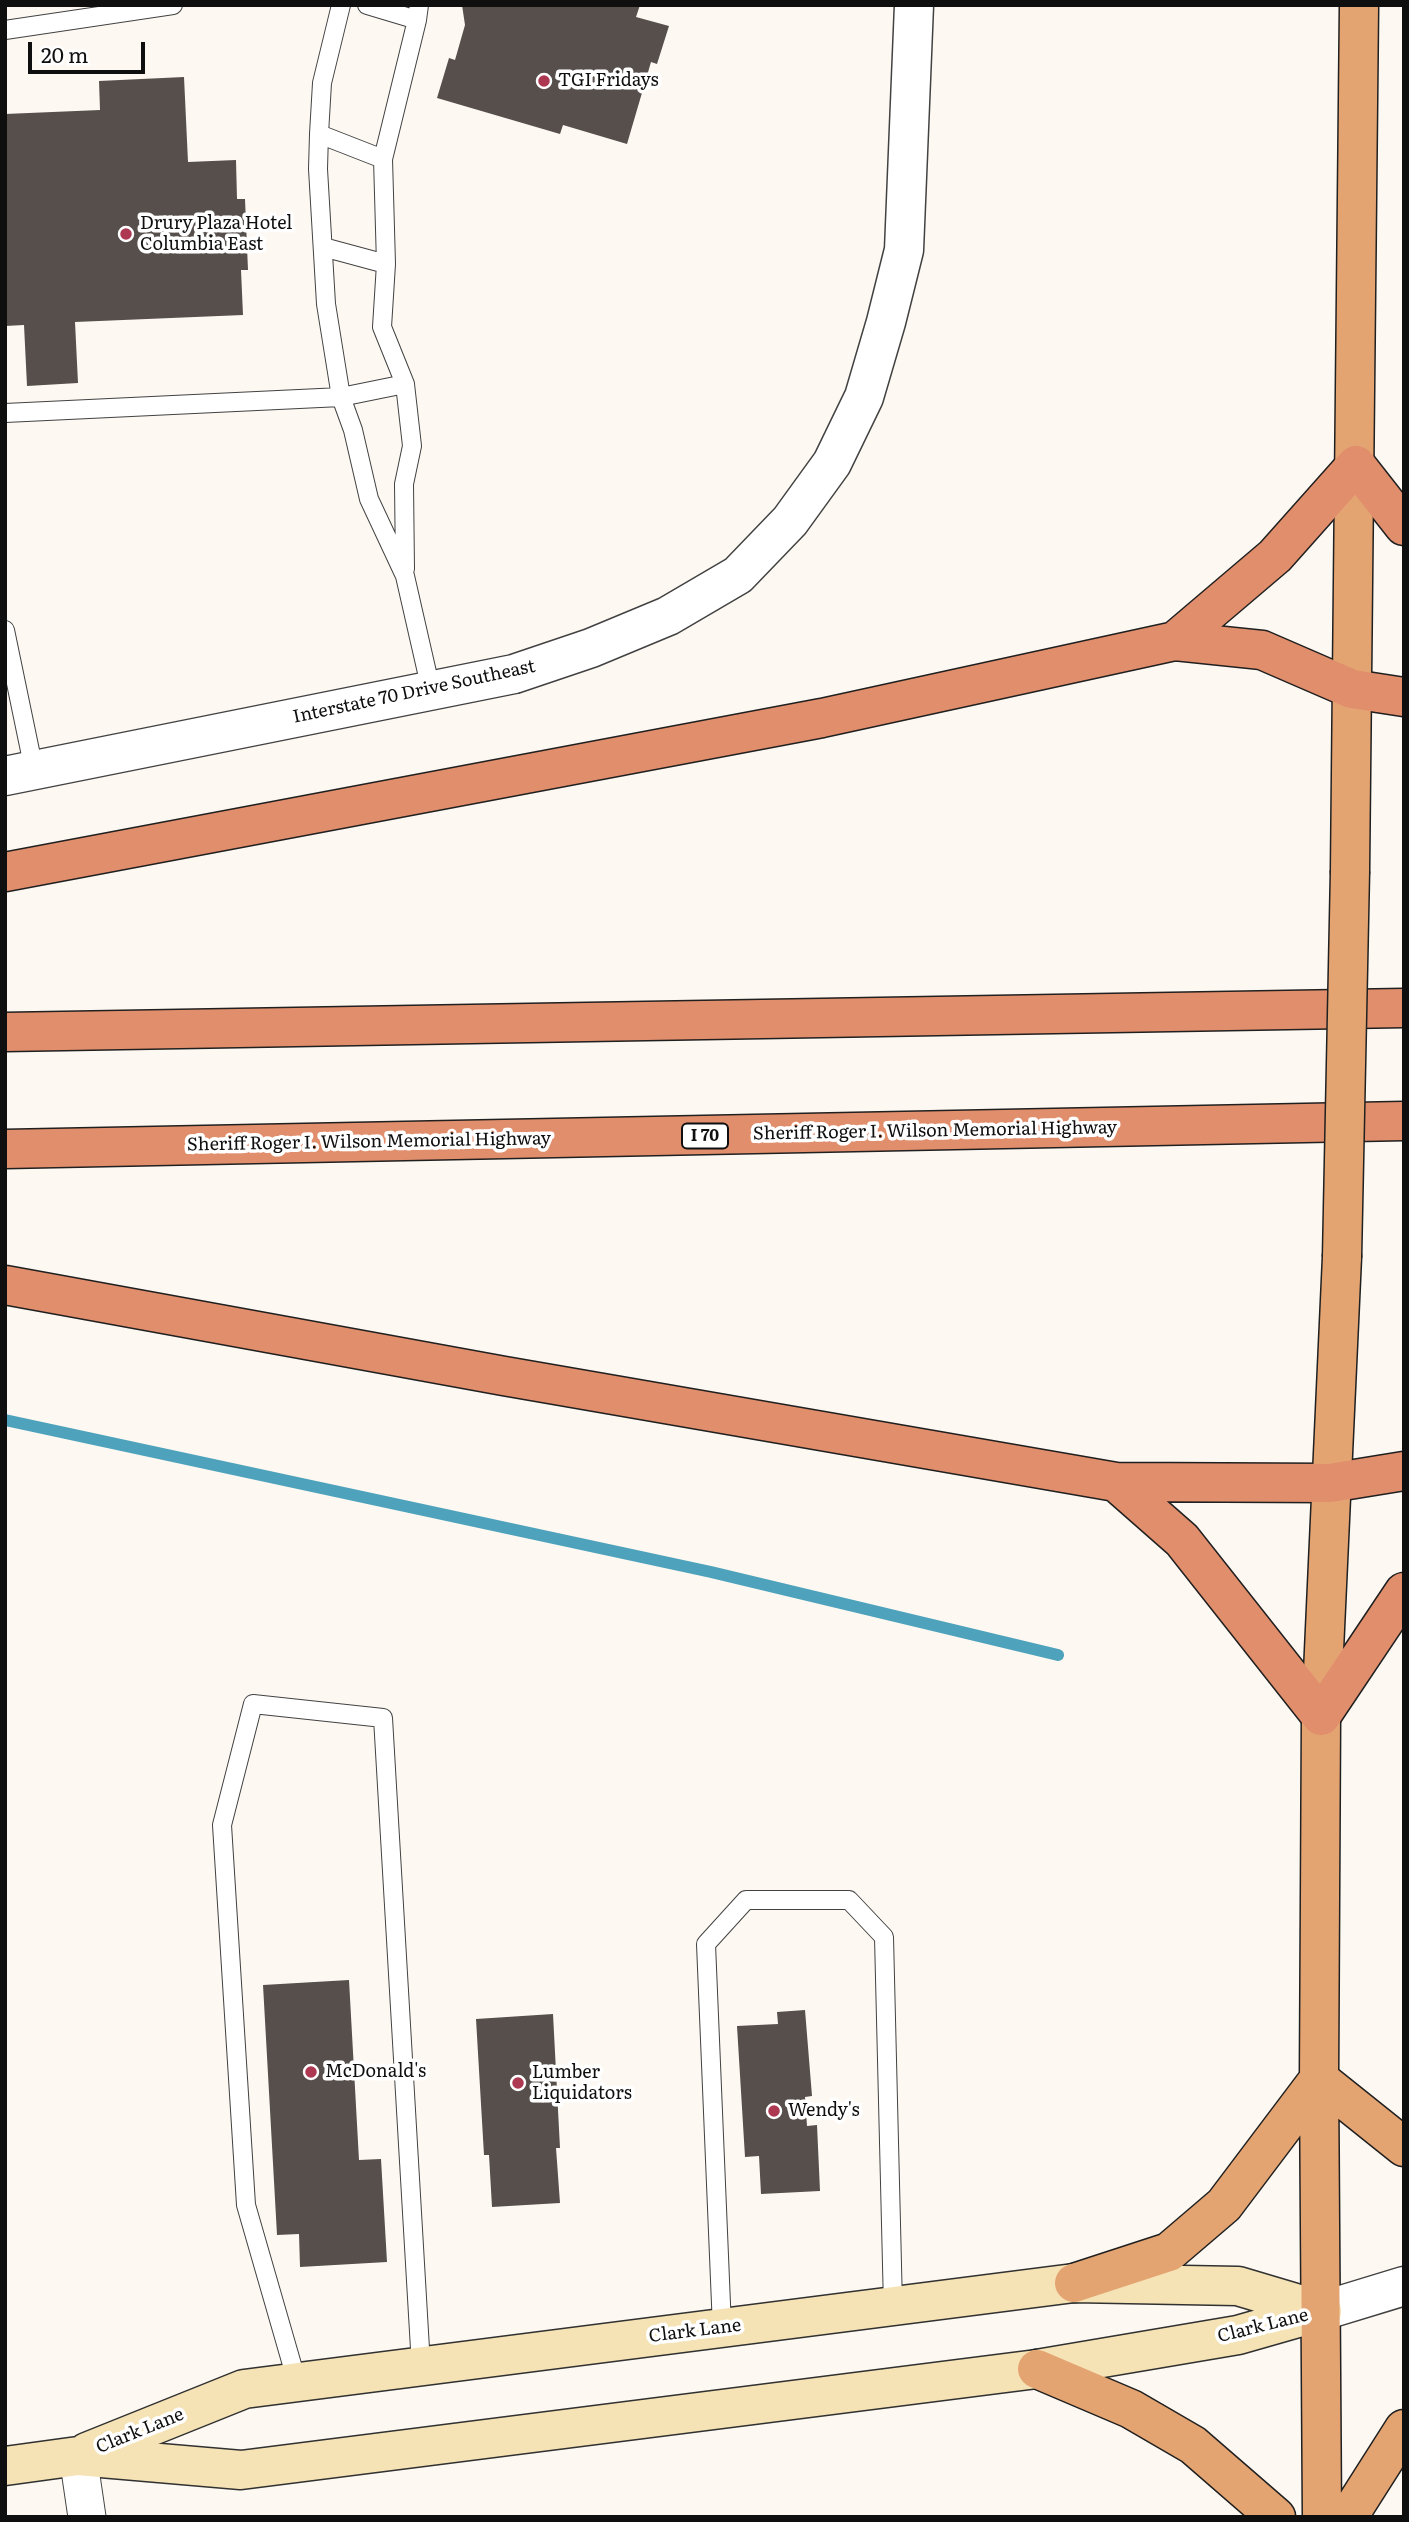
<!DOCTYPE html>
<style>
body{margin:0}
#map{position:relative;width:1409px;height:2522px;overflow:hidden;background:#fdf9f2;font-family:Literata,serif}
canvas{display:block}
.frame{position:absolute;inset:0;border:7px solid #0f0f0f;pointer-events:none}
.scale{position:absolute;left:28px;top:42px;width:117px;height:32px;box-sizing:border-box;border:4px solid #0f0f0f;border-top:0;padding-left:9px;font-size:21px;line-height:24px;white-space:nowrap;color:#0f0f0f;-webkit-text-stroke:5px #fff;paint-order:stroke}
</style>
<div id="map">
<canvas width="1409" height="2522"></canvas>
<div class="frame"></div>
<div class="scale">20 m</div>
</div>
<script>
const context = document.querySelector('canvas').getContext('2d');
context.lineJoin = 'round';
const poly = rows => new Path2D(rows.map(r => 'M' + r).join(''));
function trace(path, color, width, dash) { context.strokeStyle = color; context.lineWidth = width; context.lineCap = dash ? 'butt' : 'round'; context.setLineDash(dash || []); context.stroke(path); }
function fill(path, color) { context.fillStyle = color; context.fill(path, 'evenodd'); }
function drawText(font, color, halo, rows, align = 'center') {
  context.font = font + ' Literata,serif'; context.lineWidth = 7; context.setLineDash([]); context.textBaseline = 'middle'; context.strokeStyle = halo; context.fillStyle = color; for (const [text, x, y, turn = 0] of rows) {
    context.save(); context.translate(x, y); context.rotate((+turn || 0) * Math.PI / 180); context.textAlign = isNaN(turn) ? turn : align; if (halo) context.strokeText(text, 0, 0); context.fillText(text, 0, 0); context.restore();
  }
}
const stream = poly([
 [5,1420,711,1572,1058,1655]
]);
const building = poly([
 [462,5,640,5,636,17,669,26,657,64,651,62,627,144,563,125,560,134,437,98,449,58,455,60,465,25],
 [184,77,188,162,236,160,237,199,245,199,248,270,241,270,243,315,75,322,78,383,27,386,24,325,5,326,5,114,100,110,99,81],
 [349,1980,359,2160,381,2159,387,2262,300,2267,299,2234,277,2235,263,1985],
 [805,2010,812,2096,805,2097,807,2126,817,2125,820,2191,761,2194,759,2156,745,2157,737,2026,778,2024,777,2012],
 [553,2014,560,2148,556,2148,560,2203,492,2207,489,2155,484,2155,476,2019]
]);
const service = poly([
 [341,5,322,83,319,134,318,169,326,304,341,397,353,430,369,499,405,576,431,690],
 [367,5,417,20],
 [5,30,173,5],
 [319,134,383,159],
 [323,247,386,264],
 [5,413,341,397,405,384],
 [405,569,404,484,412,446,405,384,382,327,386,264,383,159,417,20,419,5],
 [5,630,34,770],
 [722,2328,706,1944,746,1900,849,1900,884,1937,893,2306],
 [297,2382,246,2205,222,1825,253,1704,383,1718,421,2366]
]);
const minor = poly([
 [78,2456,87,2517]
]);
const tertiary = poly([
 [5,776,514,674,591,648,668,616,738,575,790,521,832,463,864,397,886,322,904,250,914,5],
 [1322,2311,1404,2286]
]);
const secondary = poly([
 [87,2452,244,2389,1074,2283,1238,2286,1322,2311],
 [5,2466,78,2456,241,2470,1037,2369,1238,2335,1322,2311]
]);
const trunk = poly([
 [1350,871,1359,5],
 [1319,2079,1404,2147],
 [1074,2283,1169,2252,1224,2205,1319,2079],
 [1037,2369,1131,2409,1193,2445,1276,2517],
 [1322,2517,1319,2079,1321,1716,1342,1257],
 [1348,2517,1404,2429]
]);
const motorway = poly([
 [1175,641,1275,556,1356,465,1404,526],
 [5,872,822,718,1175,641,1262,650,1352,689,1404,697],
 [5,1032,1404,1008],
 [5,1149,1404,1121],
 [5,1285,504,1376,1116,1482,1330,1483,1404,1471],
 [1116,1482,1182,1540,1321,1716,1404,1592]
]);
const trunkBridge = poly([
 [1342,1257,1350,871]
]);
const markers = [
 [544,81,7,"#ad3851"],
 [126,234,7,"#ad3851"],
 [311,2072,7,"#ad3851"],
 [518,2083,7,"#ad3851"],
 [774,2111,7,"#ad3851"]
];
const shields = [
 [705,1136,46]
];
const shieldNames = [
 ["I 70",705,1136]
];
const poiNames = [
 ["TGI Fridays",558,81],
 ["Drury Plaza Hotel",140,224],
 ["Columbia East",140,245],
 ["McDonald's",325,2072],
 ["Lumber",532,2073],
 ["Liquidators",532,2094],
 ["Wendy's",788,2111]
];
const streetNames = [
 ["Interstate 70 Drive Southeast",414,692,-12],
 ["Sheriff Roger I. Wilson Memorial Highway",935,1131,-1],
 ["Sheriff Roger I. Wilson Memorial Highway",369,1142,-1],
 ["Clark Lane",1263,2326,-14],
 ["Clark Lane",695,2331,-7],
 ["Clark Lane",140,2431,-22]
];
trace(stream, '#4ea2bc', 12);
fill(building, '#564f4c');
trace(service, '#424242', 20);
trace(minor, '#424242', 39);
trace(tertiary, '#424242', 41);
trace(secondary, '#313131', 41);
trace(trunk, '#202020', 41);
trace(motorway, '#202020', 41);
trace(service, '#fff', 18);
trace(minor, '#fff', 37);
trace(tertiary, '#fff', 38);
trace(secondary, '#f5e3b6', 38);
trace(trunk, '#e4a472', 38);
trace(motorway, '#e18e6c', 38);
trace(trunkBridge, '#202020', 41, []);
trace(trunkBridge, '#e4a472', 38);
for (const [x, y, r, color] of markers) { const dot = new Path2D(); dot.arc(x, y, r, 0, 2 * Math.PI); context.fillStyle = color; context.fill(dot); trace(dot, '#fff', 2.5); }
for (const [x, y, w] of shields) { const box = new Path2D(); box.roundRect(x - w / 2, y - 12.5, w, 25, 5); context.fillStyle = '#fff'; context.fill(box); trace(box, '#0f0f0f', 2); }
drawText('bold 16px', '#0f0f0f', null, shieldNames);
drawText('18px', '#0f0f0f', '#fff', poiNames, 'left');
drawText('18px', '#0f0f0f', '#fff', streetNames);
</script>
